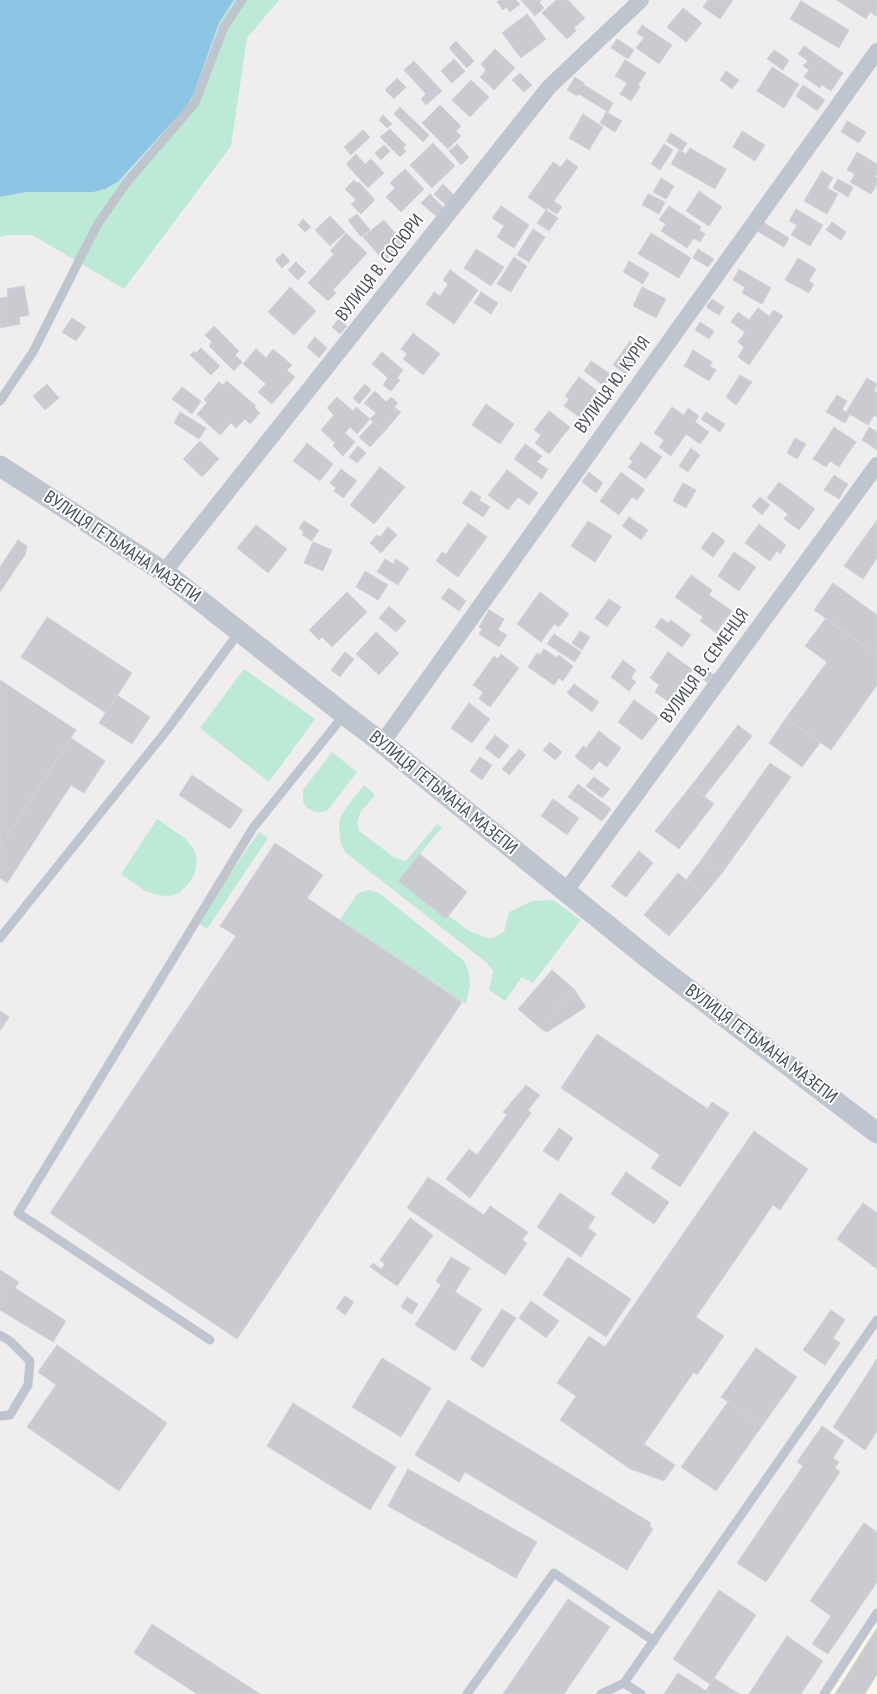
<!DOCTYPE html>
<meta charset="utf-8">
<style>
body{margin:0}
canvas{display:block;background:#efeded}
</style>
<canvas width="877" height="1694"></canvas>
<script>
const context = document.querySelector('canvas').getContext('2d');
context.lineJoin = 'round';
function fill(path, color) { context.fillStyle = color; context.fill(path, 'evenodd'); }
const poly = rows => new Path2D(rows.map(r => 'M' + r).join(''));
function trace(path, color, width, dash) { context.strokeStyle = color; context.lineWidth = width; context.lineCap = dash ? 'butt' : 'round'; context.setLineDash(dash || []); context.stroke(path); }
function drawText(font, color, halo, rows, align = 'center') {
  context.font = font + ' "PT Sans Narrow",sans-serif'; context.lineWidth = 4; context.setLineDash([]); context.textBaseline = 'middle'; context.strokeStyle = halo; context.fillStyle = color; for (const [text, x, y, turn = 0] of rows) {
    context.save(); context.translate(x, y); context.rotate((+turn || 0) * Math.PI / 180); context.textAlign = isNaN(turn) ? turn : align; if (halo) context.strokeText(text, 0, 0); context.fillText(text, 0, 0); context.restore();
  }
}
const commercial = poly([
 [877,1618,877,1694,830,1694]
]);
const green = poly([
 [234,0,279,0,247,38,231,146,124,289,32,235,7,235,0,237,0,197,27,192,93,192,119,181,130,170,188,105,194,93,219,23],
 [244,669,315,719,269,782,200,728],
 [332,752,357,772,328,810,318,813,306,807,303,801,303,790],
 [364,785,375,795,360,813,357,823,359,831,395,858,406,861,437,824,442,827,398,881,446,919,449,916,469,931,490,939,504,932,509,912,532,901,553,900,581,920,533,983,522,977,505,1001,489,990,493,971,487,963,346,853,341,844,339,829,340,818,348,805],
 [157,819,186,839,193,848,197,858,195,873,189,883,179,893,168,896,157,895,145,891,121,874],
 [259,832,268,838,207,929,197,922],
 [368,890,379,893,464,961,469,972,470,985,466,1004,340,920,357,894]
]);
const water = poly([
 [0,0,234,0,219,23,194,93,188,105,119,181,105,189,93,192,27,192,0,197]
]);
const building = poly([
 [499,0,516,0,520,4,510,12,506,7,503,10,497,2,499,0],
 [521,0,542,0,539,2,544,8,535,16,521,0],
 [556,0,568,0,585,18,574,28,576,31,567,39,542,13,556,0],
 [708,0,733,0,720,19,703,7,708,0],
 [837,0,877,0,877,14,876,16,870,12,866,19,837,0],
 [801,1,849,30,839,48,790,19,801,1],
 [683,8,702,23,686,42,667,27,683,8],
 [527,14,546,39,521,58,502,33,527,14],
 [642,25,672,45,659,64,636,48,644,38,637,33,642,25],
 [617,39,634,50,628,59,611,48,617,39],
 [456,41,474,61,467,68,449,48,456,41],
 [804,46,843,73,831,91,822,85,820,88,804,77,809,70,803,66,808,61,798,54,804,46],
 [495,49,515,68,494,90,480,77,486,70,481,64,495,49],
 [774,50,789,60,783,70,767,59,774,50],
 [454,59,465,71,452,83,441,71,454,59],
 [625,60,646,73,638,85,640,87,631,101,620,94,627,83,615,76,625,60],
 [414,61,442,91,426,105,421,99,426,94,404,70,414,61],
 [772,67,799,84,784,108,757,91,772,67],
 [726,71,739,80,732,89,720,80,726,71],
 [520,73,532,85,524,92,512,80,520,73],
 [575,77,584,83,583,84,613,103,608,112,579,94,577,96,567,90,575,77],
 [397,78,406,87,394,99,385,90,397,78],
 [471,80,489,97,470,117,452,100,471,80],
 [803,85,825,100,817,111,796,96,803,85],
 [440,105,461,126,456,131,461,136,448,149,422,123,440,105],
 [400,107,429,135,423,142,394,114,400,107],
 [606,112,622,121,615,132,600,123,606,112],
 [583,114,603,127,589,150,569,138,583,114],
 [383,115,392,124,387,128,379,120,383,115],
 [847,121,866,132,859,143,841,132,847,121],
 [390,129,406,145,403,148,406,151,400,157,380,137,390,129],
 [363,130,370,137,351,155,344,147,363,130],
 [742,131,765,145,755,161,733,147,742,131],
 [671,133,687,143,682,151,666,141,671,133],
 [433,143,455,166,432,188,410,165,433,143],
 [457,144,469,157,461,165,449,151,457,144],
 [664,144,673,150,660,170,651,164,664,144],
 [384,145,390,151,381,160,375,153,384,145],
 [690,148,726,169,715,189,671,164,679,150,686,154,690,148],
 [857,152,877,164,877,174,875,177,877,178,877,184,871,194,850,182,855,174,847,170,857,152],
 [356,154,365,164,371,159,384,173,368,188,346,164,356,154],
 [567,159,578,167,554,201,562,207,557,214,547,208,546,210,528,197,553,162,561,167,567,159],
 [405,169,424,189,401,212,386,197,395,188,390,183,405,169],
 [822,171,833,178,827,188,838,194,827,214,804,201,822,171],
 [661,178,674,186,666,199,653,192,661,178],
 [838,179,853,187,848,197,833,188,838,179],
 [354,180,357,183,359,182,375,200,361,214,351,204,356,200,345,189,354,180],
 [443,184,458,199,449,208,434,194,443,184],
 [699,191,722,207,709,226,686,211,699,191],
 [430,194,444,208,436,216,421,203,430,194],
 [648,194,665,202,659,214,642,205,648,194],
 [501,206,529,225,514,248,497,237,504,226,492,218,501,206],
 [669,206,701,227,699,230,705,234,700,242,694,238,687,248,661,231,666,224,659,220,669,206],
 [796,209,823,225,810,246,791,235,797,225,789,221,796,209],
 [546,210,558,218,549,231,537,223,546,210],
 [357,214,370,230,361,237,348,220,357,214],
 [330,216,345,232,330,246,315,230,330,216],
 [303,219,311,227,305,232,298,225,303,219],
 [384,220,404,244,384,261,363,237,384,220],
 [763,222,789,238,784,247,757,231,763,222],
 [832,222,846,232,841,240,826,230,832,222],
 [533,229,545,237,529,262,517,255,533,229],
 [346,233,367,253,333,290,336,293,328,301,308,283,334,254,330,251,346,233],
 [651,233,691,258,679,278,638,254,651,233],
 [476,249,504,267,491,286,464,268,476,249],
 [698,249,714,259,708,267,693,258,698,249],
 [283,253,290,261,282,268,275,260,283,253],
 [514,257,527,266,511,292,497,284,514,257],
 [798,258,816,269,809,281,814,284,809,293,785,280,798,258],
 [629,261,649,273,643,284,623,272,629,261],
 [296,262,306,272,298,280,288,270,296,262],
 [739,269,771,288,762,304,742,293,745,287,733,280,739,269],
 [450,270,478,290,454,324,426,304,434,292,440,296,448,284,443,280,450,270],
 [24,286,29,315,19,317,20,324,0,328,0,298,8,297,7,289,24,286],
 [290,287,316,311,294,335,268,312,290,287],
 [642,287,666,299,656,318,633,306,642,287],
 [481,292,498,303,491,314,474,303,481,292],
 [712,299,724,307,719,315,706,307,712,299],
 [758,308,769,316,774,310,783,316,749,365,738,357,744,347,738,342,745,332,731,322,738,312,749,320,758,308],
 [72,318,86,327,76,341,62,332,72,318],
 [339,319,347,326,340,334,332,327,339,319],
 [700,322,714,331,709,339,695,330,700,322],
 [214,326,239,351,235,355,242,362,234,371,209,346,212,342,205,335,214,326],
 [413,333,440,354,423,375,403,359,407,354,401,349,413,333],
 [315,337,327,348,319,358,307,347,315,337],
 [630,341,642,349,626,374,613,365,630,341],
 [201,348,220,366,211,375,190,355,194,351,196,353,201,348],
 [256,349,266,358,273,349,292,365,287,370,295,377,272,404,258,392,266,384,243,364,256,349],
 [693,350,712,362,710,366,716,370,709,381,684,366,693,350],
 [382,352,403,370,397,378,400,380,391,391,383,385,388,378,372,364,382,352],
 [591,361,612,375,604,386,584,371,591,361],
 [740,375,752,382,736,405,726,397,740,375],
 [579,377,600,393,582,419,564,406,569,399,565,396,579,377],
 [867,378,877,384,874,391,877,393,877,417,874,415,868,425,846,412,867,378],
 [227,381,256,406,254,407,260,413,250,424,245,419,236,428,231,423,220,435,197,414,207,403,204,399,219,382,223,385,227,381],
 [47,384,59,398,45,410,33,396,47,384],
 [365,384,371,390,359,404,353,398,365,384],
 [182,387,201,401,192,414,172,399,182,387],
 [375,391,386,402,391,397,398,403,394,407,401,412,384,432,370,419,376,413,364,403,375,391],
 [837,395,847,401,842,410,850,414,845,423,826,412,837,395],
 [337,397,353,411,356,407,370,419,357,434,350,427,345,433,355,442,343,456,333,446,335,443,321,430,334,415,327,408,337,397],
 [486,404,514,424,500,444,472,425,486,404],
 [672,407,684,415,688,408,699,416,695,422,709,432,700,444,686,434,671,456,659,447,664,440,654,433,672,407],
 [549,411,570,427,549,454,535,443,541,435,534,430,549,411],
 [180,412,206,428,199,439,174,423,180,412],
 [706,412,725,424,720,432,701,419,706,412],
 [373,422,384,432,370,447,359,437,373,422],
 [834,427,856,442,839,467,830,461,826,467,813,459,834,427],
 [869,427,877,432,877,450,862,440,869,427],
 [795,438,806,444,797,459,787,453,795,438],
 [200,441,219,459,202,477,183,459,200,441],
 [641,442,662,457,646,479,628,467,633,461,629,459,641,442],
 [307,443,333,464,320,481,293,461,307,443],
 [525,444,542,456,537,462,548,469,542,479,514,459,525,444],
 [358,446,366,453,357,463,349,457,358,446],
 [691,448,700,455,688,472,679,466,691,448],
 [380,467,405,487,374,524,350,505,380,467],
 [341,469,357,481,343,498,334,491,336,488,330,483,341,469],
 [507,470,538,493,529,505,518,497,508,510,488,495,507,470],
 [589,472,603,483,596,493,582,482,589,472],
 [621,472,645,490,637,500,632,497,619,515,600,501,621,472],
 [834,475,848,484,839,499,824,490,834,475],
 [779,482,815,509,799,530,784,519,788,514,767,498,779,482],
 [683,483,696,490,686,508,673,501,683,483],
 [471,491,481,497,479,500,490,507,483,517,462,503,471,491],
 [760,497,770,505,762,515,752,506,760,497],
 [629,517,648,530,641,540,622,526,629,517],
 [877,520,877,558,863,579,844,566,877,520],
 [304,521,319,530,312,541,302,535,304,532,299,528,304,521],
 [588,521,612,536,595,562,571,546,588,521],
 [468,523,487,537,458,577,436,561,442,552,446,554,468,523],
 [759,524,786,545,780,554,777,551,770,561,745,543,759,524],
 [256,525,287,549,268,573,237,548,256,525],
 [388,527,397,535,381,553,370,543,377,535,380,537,388,527],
 [713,532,725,541,713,557,701,548,713,532],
 [18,540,27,546,25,555,0,592,0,567,18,540],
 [313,542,332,550,323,571,304,563,313,542],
 [734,552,756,567,739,591,718,576,734,552],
 [385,559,393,564,396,559,409,568,398,585,377,572,385,559],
 [365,571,388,585,378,600,356,587,365,571],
 [691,575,712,590,709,595,732,611,716,633,700,621,703,617,675,597,691,575],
 [833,583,877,615,877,655,814,610,833,583],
 [449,588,466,601,459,611,441,598,449,588],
 [347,592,367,612,332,647,322,637,319,640,309,630,347,592],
 [540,592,569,614,559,627,554,624,541,642,517,624,540,592],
 [609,599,621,607,607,627,595,618,609,599],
 [389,606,406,621,396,632,379,618,389,606],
 [489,610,504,619,498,630,507,635,499,647,479,634,482,629,479,627,489,610],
 [47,617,132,673,106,713,21,657,47,617],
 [661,618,668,623,671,620,691,635,682,647,655,627,661,618],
 [826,618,877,655,877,685,831,750,786,718,827,662,805,646,826,618],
 [580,631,590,637,582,650,572,643,580,631],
 [376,632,399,653,379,675,356,654,376,632],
 [554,634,581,652,575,662,547,644,554,634],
 [544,649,557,658,559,655,573,666,563,681,559,678,554,685,528,667,537,653,540,655,544,649],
 [345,652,354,659,340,677,331,670,345,652],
 [668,652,693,670,669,702,655,692,659,685,650,678,668,652],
 [501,654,519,668,490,707,479,699,483,692,473,685,494,656,498,659,501,654],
 [623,660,636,670,631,678,636,682,629,691,611,677,623,660],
 [700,665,714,675,708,683,694,672,700,665],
 [0,680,76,730,0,847,0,680],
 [574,684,599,702,592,712,567,693,574,684],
 [117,695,150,717,132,744,99,723,117,695],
 [634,700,659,718,642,740,618,722,634,700],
 [469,703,490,719,472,743,451,728,469,703],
 [786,718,820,743,802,767,769,743,786,718],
 [738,725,752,736,704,797,691,786,738,725],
 [599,731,621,748,607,767,599,761,592,770,575,757,583,746,586,748,599,731],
 [495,735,509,746,499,759,485,748,495,735],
 [71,738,105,761,84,793,71,785,7,883,0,878,0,847,71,738],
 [550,742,562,752,555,760,543,750,550,742],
 [519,749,526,755,509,775,502,769,519,749],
 [480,757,492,765,482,780,470,771,480,757],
 [770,763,791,777,722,873,702,859,770,763],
 [192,775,243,810,230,829,179,795,192,775],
 [594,777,610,789,602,798,586,786,594,777],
 [578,784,611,809,602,821,568,797,578,784],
 [691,786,714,804,679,849,655,831,691,786],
 [553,799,579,818,567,835,541,816,553,799],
 [275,843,323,875,307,898,462,1002,237,1339,50,1213,236,936,220,926,275,843],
 [639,851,653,863,626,897,611,886,639,851],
 [420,854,467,892,446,919,398,881,420,854],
 [702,859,722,873,704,895,686,880,702,859],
 [678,873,704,895,669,936,644,915,678,873],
 [552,970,574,989,540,1028,518,1009,552,970],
 [574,989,586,1007,547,1032,540,1028,574,989],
 [0,1011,9,1017,0,1031,0,1011],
 [597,1034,708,1109,712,1102,729,1113,680,1187,651,1168,660,1155,561,1088,597,1034],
 [526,1085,540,1095,528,1110,531,1113,470,1198,446,1179,469,1149,477,1155,507,1115,503,1112,526,1085],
 [559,1128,573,1138,558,1161,543,1151,559,1128],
 [754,1131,808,1169,780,1210,773,1205,696,1317,724,1336,697,1375,694,1372,644,1444,675,1465,664,1481,630,1469,560,1420,576,1396,557,1383,589,1336,605,1347,754,1131],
 [626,1172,669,1202,654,1224,611,1194,626,1172],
 [428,1177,484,1215,490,1206,528,1232,522,1240,527,1243,505,1275,407,1208,428,1177],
 [560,1193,595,1217,588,1228,596,1234,581,1257,537,1227,560,1193],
 [863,1203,877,1213,877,1269,837,1239,863,1203],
 [410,1218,433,1235,397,1286,370,1267,373,1263,381,1269,385,1264,380,1260,410,1218],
 [451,1257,470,1268,455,1292,482,1309,455,1351,415,1325,441,1285,436,1281,451,1257],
 [568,1257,631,1299,606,1337,543,1295,568,1257],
 [0,1270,19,1282,15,1288,66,1321,53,1342,0,1310,0,1270],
 [345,1296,354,1302,345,1315,336,1308,345,1296],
 [407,1297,418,1304,412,1314,401,1307,407,1297],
 [531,1301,559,1321,546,1338,519,1318,531,1301],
 [502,1309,516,1318,483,1368,470,1359,502,1309],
 [831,1310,845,1320,833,1338,840,1343,825,1365,803,1350,831,1310],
 [57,1345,167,1423,119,1491,27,1427,56,1385,38,1372,57,1345],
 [756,1348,797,1377,762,1426,721,1397,756,1348],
 [382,1358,431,1388,401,1437,352,1407,382,1358],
 [877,1359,877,1431,865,1450,833,1427,877,1359],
 [448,1400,651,1523,649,1526,653,1529,627,1570,465,1472,459,1482,415,1455,448,1400],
 [728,1402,762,1426,716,1491,681,1467,728,1402],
 [293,1403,396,1467,370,1510,267,1446,293,1403],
 [822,1426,844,1441,833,1458,839,1462,835,1468,840,1472,766,1582,737,1563,803,1466,797,1462,822,1426],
 [408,1469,537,1542,516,1578,388,1506,408,1469],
 [864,1523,877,1532,877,1582,828,1654,812,1644,831,1616,810,1601,864,1523],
 [719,1590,756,1615,710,1684,673,1659,719,1590],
 [568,1599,610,1627,564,1694,503,1694,568,1599],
 [152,1624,260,1694,197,1694,134,1653,152,1624],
 [877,1628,877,1674,865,1694,835,1694,877,1628],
 [787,1636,823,1661,801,1694,749,1694,787,1636],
 [678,1673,706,1691,710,1694,664,1694,678,1673],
 [714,1678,739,1694,710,1694,706,1691,714,1678]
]);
const service = poly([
 [0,401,33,352,97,225,127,182,195,103,224,27,242,0],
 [0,938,167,730,240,631],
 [0,1335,10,1341,30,1361,28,1385,10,1415,0,1416],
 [210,1340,18,1213,253,828,344,715],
 [624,1683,641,1694],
 [467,1694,554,1573,654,1641],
 [601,1694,624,1683,877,1320],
 [824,1694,877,1613]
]);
const minor = poly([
 [164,572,549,87,641,0],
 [382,743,877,51],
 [565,892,877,465]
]);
const tertiary = poly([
 [0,466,164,572,345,715,382,743,659,967,877,1133]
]);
const streetNames = [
 ["ВУЛИЦЯ В. СОСЮРИ",380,268,-52],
 ["ВУЛИЦЯ Ю. КУРІЯ",613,385,-54],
 ["ВУЛИЦЯ ГЕТЬМАНА МАЗЕПИ",122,547,34],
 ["ВУЛИЦЯ В. СЕМЕНЦЯ",705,666,-54],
 ["ВУЛИЦЯ ГЕТЬМАНА МАЗЕПИ",443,793,39],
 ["ВУЛИЦЯ ГЕТЬМАНА МАЗЕПИ",761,1044,37]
];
fill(commercial, '#faf7e6');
fill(green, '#bdead6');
fill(water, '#8ec4e4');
fill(building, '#cacbd1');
trace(building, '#d1d2d8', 1);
trace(service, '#bec5ce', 9);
trace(minor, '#bec5ce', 16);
trace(tertiary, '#bec5ce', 21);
drawText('18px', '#464d58', '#fff', streetNames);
</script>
